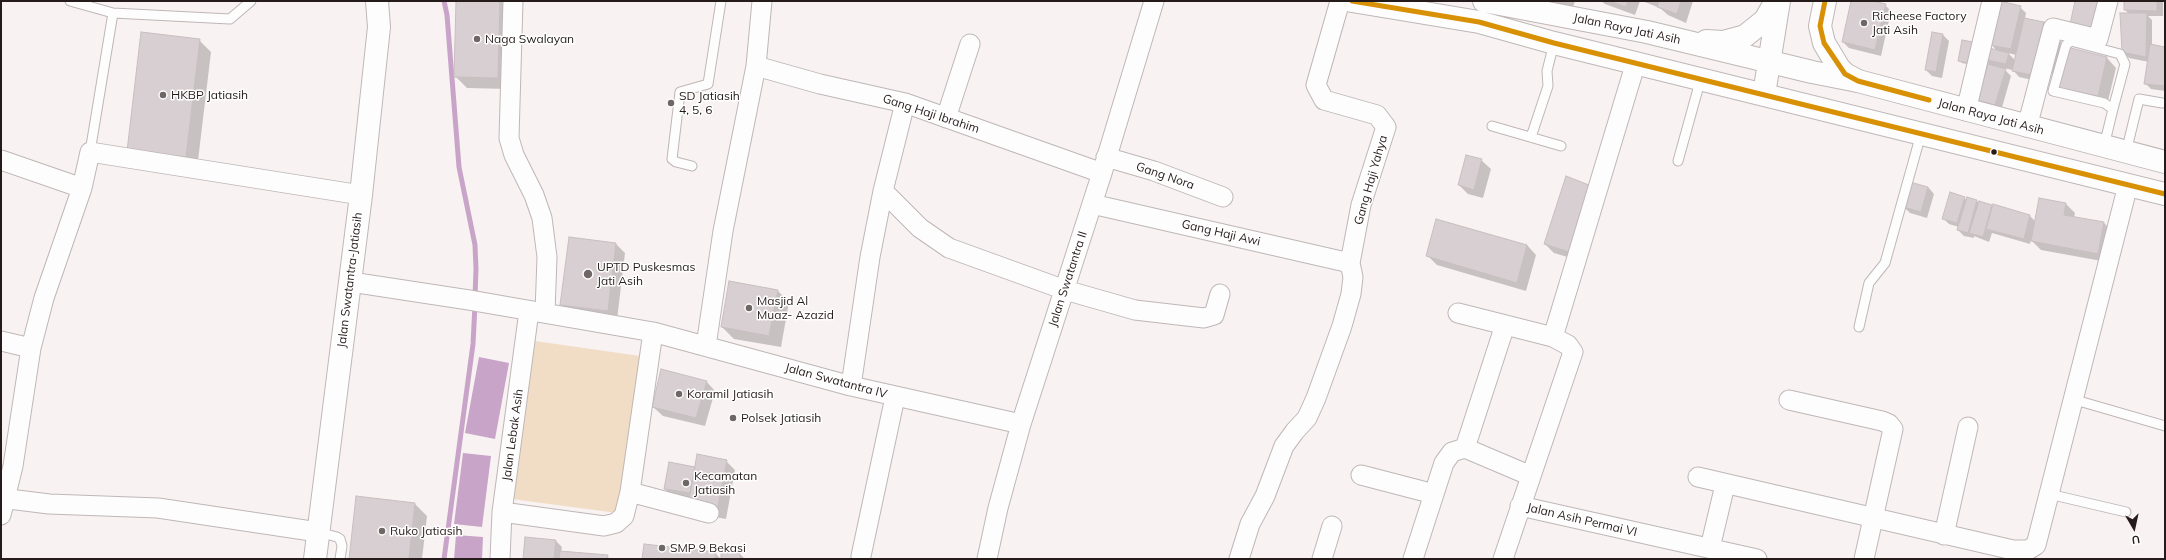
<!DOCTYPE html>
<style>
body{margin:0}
#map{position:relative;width:2166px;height:560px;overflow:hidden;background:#f9f2f2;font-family:Mulish,sans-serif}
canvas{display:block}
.frame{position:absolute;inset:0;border:2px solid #251b1a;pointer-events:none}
.north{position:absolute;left:2114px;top:508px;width:40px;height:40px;-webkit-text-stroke:3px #fff;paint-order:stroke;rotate:171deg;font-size:11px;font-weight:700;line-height:16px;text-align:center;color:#251b1a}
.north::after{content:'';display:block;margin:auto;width:14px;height:18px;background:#251b1a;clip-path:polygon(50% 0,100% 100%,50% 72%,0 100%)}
</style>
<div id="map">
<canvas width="2166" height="560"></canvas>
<div class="frame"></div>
<div class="north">U</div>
</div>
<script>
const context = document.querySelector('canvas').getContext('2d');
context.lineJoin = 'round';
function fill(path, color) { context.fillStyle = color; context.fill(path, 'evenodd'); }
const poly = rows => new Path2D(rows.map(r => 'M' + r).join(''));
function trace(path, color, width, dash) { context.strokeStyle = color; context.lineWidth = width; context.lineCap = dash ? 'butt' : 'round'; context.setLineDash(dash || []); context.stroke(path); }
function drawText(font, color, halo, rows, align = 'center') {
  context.font = font + ' Mulish,sans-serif'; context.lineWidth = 3; context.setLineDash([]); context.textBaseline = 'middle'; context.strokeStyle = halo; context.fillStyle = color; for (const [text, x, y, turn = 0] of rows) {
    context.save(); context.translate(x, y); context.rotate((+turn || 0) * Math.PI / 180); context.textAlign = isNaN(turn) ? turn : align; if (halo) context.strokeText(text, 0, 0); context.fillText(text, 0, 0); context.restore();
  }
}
const green = poly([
 [535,341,640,356,617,513,512,499]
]);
const water = poly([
 [479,357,509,363,495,439,465,433],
 [463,453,491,456,482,527,454,524],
 [456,535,483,537,482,559,454,559]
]);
const shadow = poly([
 [457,1,512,1,509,89,467,88,455,76],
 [1553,1,1575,1,1572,10,1558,6],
 [1601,1,1640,1,1635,15,1605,4],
 [1642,1,1693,1,1686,23,1668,15,1660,8],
 [1852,1,1869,1,1885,5,1891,11,1881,56,1849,48,1843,42],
 [2125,1,2163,1,2163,16,2148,16,2152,20,2152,45,2165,48,2165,91,2151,89,2145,83,2149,62,2129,58,2123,52,2129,14,2125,10],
 [2020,7,2026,13,2025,19,2043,23,2049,29,2037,81,2019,77,2013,70,2003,68,2011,76,2001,111,1984,106,1978,100,1989,64,1983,58,1997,51,1991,44],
 [2008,53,2016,55,2015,60],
 [1943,35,1949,41,1942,78,1932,76,1926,70],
 [2053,39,2060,40,2064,47,2107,58,2116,68,2107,105,2062,95,2053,86,2056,75,2048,71],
 [199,40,211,52,197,169,140,162],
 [1963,41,1971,65,1962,63,1959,61],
 [1481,160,1491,169,1483,198,1468,194,1459,185],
 [1566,177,1581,261,1554,253,1545,244],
 [1928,187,1934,194,1927,218,1910,213,1904,207],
 [1964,198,1967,200,1968,198,1994,208,1994,205,2030,216,2035,221,2040,199,2066,204,2075,213,2074,218,2104,223,2113,232,2107,262,2041,250,2031,240,2030,244,1992,233,1989,242,1974,236,1974,238,1964,236,1958,230,1959,227,1949,224,1943,218],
 [616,244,625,253,617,320,571,314,561,305],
 [1527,245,1536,255,1526,291,1437,265,1428,256],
 [777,290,789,302,781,347,734,339,722,327],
 [706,381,715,391,705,426,663,416,653,407],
 [726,461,735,470,726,519,698,514,690,498,671,495,665,489,694,467],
 [357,497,415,504,427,516,422,559,350,559],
 [526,538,556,541,562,547,561,552,607,556,610,559,524,559],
 [715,553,721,559,643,559],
 [740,554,745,559,722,559]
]);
const stream = poly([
 [444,1,447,15,459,167,475,245,476,269,475,297],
 [444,559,473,344,475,305]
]);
const building = poly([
 [456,1,500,1,498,78,454,77,456,1],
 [1609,1,1628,1,1626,7,1609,1],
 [1659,1,1681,1,1677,14,1657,7,1659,1],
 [1851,1,1873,1,1886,4,1875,50,1842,42,1851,1],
 [2000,1,2021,6,2011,49,1990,45,2000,1],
 [2075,1,2099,1,2092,34,2069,29,2075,1],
 [2124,1,2157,1,2157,11,2124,10,2124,1],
 [2120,13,2147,13,2146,57,2122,52,2120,13],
 [2024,18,2044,22,2031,75,2012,71,2024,18],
 [141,32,200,39,186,157,127,151,141,32],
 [1932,32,1943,34,1936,72,1925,70,1932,32],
 [1962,40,1973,42,1969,63,1958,61,1962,40],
 [2150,44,2165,47,2165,86,2144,84,2150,44],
 [2063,46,2107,57,2098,96,2052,86,2063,46],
 [1985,47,2009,53,2006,64,1982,59,1985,47],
 [1988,64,2006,69,1995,105,1977,100,1988,64],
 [1466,155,1482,159,1474,190,1458,185,1466,155],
 [1566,176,1594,187,1572,253,1544,244,1566,176],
 [1910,182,1928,187,1921,212,1903,207,1910,182],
 [1950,192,1965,197,1957,223,1942,219,1950,192],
 [1967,197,1977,200,1968,233,1957,230,1967,197],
 [2039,198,2066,203,2064,215,2104,222,2098,254,2031,241,2039,198],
 [1979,201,1992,205,1983,237,1969,233,1979,201],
 [1993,204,2030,215,2024,239,1986,229,1993,204],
 [1436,219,1527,245,1517,283,1426,256,1436,219],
 [569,237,616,243,608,311,560,305,569,237],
 [729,281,778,290,769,336,721,327,729,281],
 [661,369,707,381,696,418,652,407,661,369],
 [697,454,727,460,717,511,688,505,697,454],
 [669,462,695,467,690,493,664,489,669,462],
 [356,496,415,503,409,559,349,559,356,496],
 [525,537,556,540,554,559,523,559,525,537],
 [644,544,716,552,715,559,642,559,644,544],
 [560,551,608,555,607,559,559,559,560,551],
 [721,552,740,553,740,559,721,559,721,552]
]);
const service = poly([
 [70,1,113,13],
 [1492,126,1561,146],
 [1531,137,1548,86,1547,71,1554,43],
 [2104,146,2113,109,2125,64,2120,54,2071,41,2066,45,2053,91,2104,103,2113,109],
 [90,152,113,13,230,19,251,1],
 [2126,152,2139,99,2162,103],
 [1678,161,1701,78],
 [692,166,676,162,672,159,680,92,708,84,721,1],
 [1859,327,1869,283,1885,263,1921,134],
 [2072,399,2165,426],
 [2049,494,2126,512],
 [318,532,337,537,340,539,342,546,340,559]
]);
const minor = poly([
 [513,1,509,138,514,155,534,195,542,218,547,257,545,313],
 [1340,1,1316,85,1324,100,1377,115,1386,127,1361,205,1350,263],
 [756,66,820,84,905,103,1102,173],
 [1966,111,1992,1],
 [946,118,970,44],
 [2027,127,2053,28,2098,39,2108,1],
 [1106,157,1154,171,1223,197],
 [1,160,82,188],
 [883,191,920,228,949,248,1065,290,1135,310,1204,318,1214,315,1220,294],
 [1092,204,1350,263],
 [351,282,469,300,653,332,851,386,1021,424],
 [1458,313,1553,337,1568,345,1573,352,1503,559],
 [1553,337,1636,62],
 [1,341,31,348],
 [706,346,723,231,756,66,762,1],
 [851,386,870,257,883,191,905,103],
 [1789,400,1882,421,1889,424,1893,429,1864,559],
 [1465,448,1531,476],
 [1361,475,1434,494],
 [1698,477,2013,550,2028,550,2036,545,2128,185],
 [630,492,709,513],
 [1,498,49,504,158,508,318,532],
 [1520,506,1757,559],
 [502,512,604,526,616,523,624,516,630,492,653,332],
 [1,515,13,466,31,348,44,298,82,188,90,152,361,195],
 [1944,535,1968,427],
 [1710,548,1725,485],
 [861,556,895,397],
 [500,559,502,512,529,311],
 [987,559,998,508,1021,424,1102,173,1154,1],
 [1239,559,1250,524,1265,496,1284,446,1295,431,1307,418,1316,398,1342,326,1351,294,1353,277,1350,263],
 [1322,559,1332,526],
 [1413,559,1444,463,1452,452,1465,448,1505,325]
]);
const secondary = poly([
 [1825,1,1820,26,1824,43,1839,68,1845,74,1858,81],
 [1764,94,1779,1]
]);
const primary = poly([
 [1352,1,1479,22,1554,43,2165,194],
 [1484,1,1647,32,1812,72,1858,81,2165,162],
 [1706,41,1723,42,1745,36,1765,20,1776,1],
 [315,559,361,195,379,27,377,1]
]);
const bus1 = poly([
 [1352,1,1479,22,1554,43,2165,194],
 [1825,1,1820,26,1824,43,1845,74,1858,81,1929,100]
]);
const markers = [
 [1864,23,4,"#6f6666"],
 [477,39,4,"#6f6666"],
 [163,95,4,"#6f6666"],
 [671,103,4,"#6f6666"],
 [1994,152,3.5,"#251b1a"],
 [588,274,5,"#6f6666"],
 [749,308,4,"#6f6666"],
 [679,394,4,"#6f6666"],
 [733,418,4,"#6f6666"],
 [686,483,4,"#6f6666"],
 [382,531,4,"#6f6666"],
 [662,548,4,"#6f6666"]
];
const poiNames = [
 ["Richeese Factory",1872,16],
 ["Jati Asih",1872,30],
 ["Naga Swalayan",485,39],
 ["HKBP Jatiasih",171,95],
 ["SD Jatiasih",679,96],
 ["4, 5, 6",679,110],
 ["UPTD Puskesmas",597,267],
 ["Jati Asih",597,281],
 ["Masjid Al",757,301],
 ["Muaz- Azazid",757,315],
 ["Koramil Jatiasih",687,394],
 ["Polsek Jatiasih",741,418],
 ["Kecamatan",694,476],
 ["Jatiasih",694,490],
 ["Ruko Jatiasih",390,531],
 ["SMP 9 Bekasi",670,548]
];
const streetNames = [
 ["Jalan Raya Jati Asih",1627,29,12],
 ["Gang Haji Ibrahim",931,114,18],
 ["Jalan Raya Jati Asih",1991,117,15],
 ["Gang Nora",1165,176,19],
 ["Gang Haji Yahya",1371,180,-74],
 ["Gang Haji Awi",1221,233,13],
 ["Jalan Swatantra II",1068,279,-72],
 ["Jalan Swatantra-Jatiasih",350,280,-83],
 ["Jalan Swatantra IV",836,381,15],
 ["Jalan Lebak Asih",513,435,-82],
 ["Jalan Asih Permai VI",1582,520,13]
];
fill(green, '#f1ddc5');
fill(water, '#c9a4c9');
fill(shadow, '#0003');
trace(stream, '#c9a4c9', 5);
fill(building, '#d8cfd2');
trace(building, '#c7bec0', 1);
trace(service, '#bfb7b7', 11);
trace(minor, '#bfb7b7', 21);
trace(secondary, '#bfb7b7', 24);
trace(primary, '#bfb7b7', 24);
trace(service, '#fefdfd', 9);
trace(minor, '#fefdfd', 19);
trace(secondary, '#fefdfd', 22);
trace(primary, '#fefdfd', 22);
trace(bus1, '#d89104', 5);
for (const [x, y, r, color] of markers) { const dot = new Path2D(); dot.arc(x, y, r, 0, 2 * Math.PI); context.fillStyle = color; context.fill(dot); trace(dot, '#fff', 1.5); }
drawText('12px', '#251b1a', '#fff', poiNames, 'left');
drawText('12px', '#251b1a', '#fff', streetNames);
</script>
